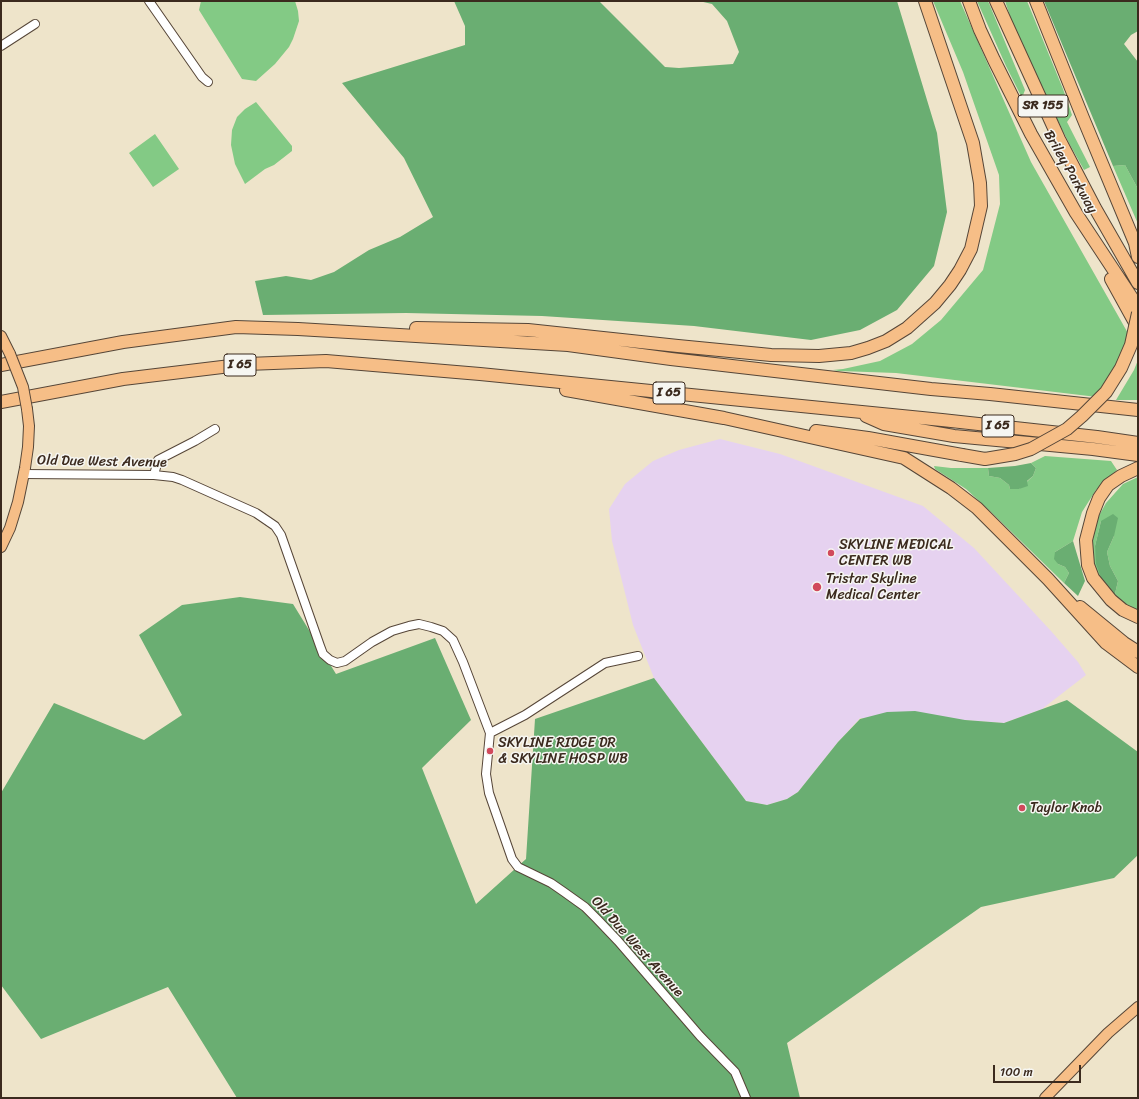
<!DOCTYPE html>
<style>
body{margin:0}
#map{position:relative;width:1139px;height:1099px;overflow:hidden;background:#eee4ca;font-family:Sriracha,sans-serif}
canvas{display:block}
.frame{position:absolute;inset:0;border:2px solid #3b2a1e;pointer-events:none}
.scale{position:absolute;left:993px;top:1065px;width:88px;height:18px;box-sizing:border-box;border:2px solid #3b2a1e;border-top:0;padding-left:5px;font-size:12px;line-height:14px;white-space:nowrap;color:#3b2a1e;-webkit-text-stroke:3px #f6f6f2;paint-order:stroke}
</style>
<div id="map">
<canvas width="1139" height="1099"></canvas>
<div class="frame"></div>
<div class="scale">100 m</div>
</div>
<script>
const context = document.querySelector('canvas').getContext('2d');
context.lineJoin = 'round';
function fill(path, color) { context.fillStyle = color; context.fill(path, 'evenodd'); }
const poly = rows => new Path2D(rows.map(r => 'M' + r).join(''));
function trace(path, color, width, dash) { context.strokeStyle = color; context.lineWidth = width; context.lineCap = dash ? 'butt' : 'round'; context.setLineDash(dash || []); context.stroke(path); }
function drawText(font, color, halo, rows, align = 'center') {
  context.font = font + ' Sriracha,sans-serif'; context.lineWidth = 3; context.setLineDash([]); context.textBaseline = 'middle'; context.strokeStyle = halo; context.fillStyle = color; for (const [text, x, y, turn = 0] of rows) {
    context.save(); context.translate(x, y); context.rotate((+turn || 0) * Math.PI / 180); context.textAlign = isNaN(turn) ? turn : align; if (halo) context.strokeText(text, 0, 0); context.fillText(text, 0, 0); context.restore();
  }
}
const built = poly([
 [720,439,780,454,923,506,974,548,1051,631,1078,662,1086,675,1042,709,1004,723,965,720,860,718,838,742,798,792,787,799,767,805,746,801,654,678,633,625,612,541,609,509,625,484,653,461,679,450]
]);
const green = poly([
 [201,1,295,1,298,11,299,21,293,39,289,47,275,64,256,81,242,79,199,10],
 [933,1,960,1,1031,162,1129,335,1122,360,1097,397,896,373,839,371,833,370,843,369,880,361,912,344,941,320,983,270,1000,204,999,175,963,72],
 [977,1,988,1,1025,90,1022,98,1006,66],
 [1005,1,1027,1,1063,89,1072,115,1067,122,1090,167,1084,170,1070,145,1045,95,1013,25],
 [256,102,292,146,292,151,274,165,265,169,245,184,235,164,231,145,232,130,237,117,245,109],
 [155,134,179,169,153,187,129,153],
 [1125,165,1138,189,1138,224,1113,166],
 [1138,360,1138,400,1116,400,1134,370],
 [1045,456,1111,461,1117,470,1096,490,1082,512,1073,541,1055,552,1058,564,1065,567,1069,573,1064,583,991,512,966,489,935,469,934,466,951,468,988,468,989,476,1000,478,1009,485,1010,489,1019,489,1033,476,1036,468,1031,463],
 [1138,477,1138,613,1114,598,1118,581,1110,566,1107,552,1114,536,1101,521,1095,546,1103,583,1102,584,1094,566,1092,546,1096,521,1106,503,1123,484]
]);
const forest = poly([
 [454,1,599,1,665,67,679,68,733,64,739,52,727,21,712,4,699,1,897,1,937,133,947,212,934,266,897,310,860,330,811,340,694,326,542,316,406,313,263,315,255,281,286,276,311,280,334,272,369,250,400,237,433,217,404,158,342,83,465,45,465,26],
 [1044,1,1138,1,1138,31,1131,35,1124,44,1138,62,1138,189,1125,165,1113,166],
 [1031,463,1036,468,1033,476,1027,481,1028,486,1019,489,1010,489,1009,485,1000,478,989,476,988,468,1015,466],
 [1113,514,1118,518,1114,536,1107,552,1110,566,1118,581,1114,598,1103,583,1096,564,1095,546,1101,521],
 [1073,541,1085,581,1078,596,1064,583,1069,573,1065,567,1058,564,1054,559,1055,552],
 [240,597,293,604,336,674,435,638,471,720,422,768,476,904,526,859,535,719,654,678,746,801,767,805,787,799,798,792,838,742,860,719,887,712,915,711,965,720,1004,723,1067,700,1138,752,1138,855,1114,878,981,907,787,1043,800,1098,237,1098,168,987,41,1039,1,985,1,793,54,703,144,740,182,715,139,635,182,605]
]);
const minor = poly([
 [149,1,202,77,208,82],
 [1,46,35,24],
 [23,474,154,475,173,477,182,480,256,513,275,526,281,535,320,646,323,654,330,660,337,663,345,661,372,642,392,631,409,626,419,624,431,627,443,631,453,640,463,662,490,733,486,774,489,793,512,859,518,867,551,883,564,892,585,907,597,919,618,941,700,1036,735,1072,746,1098],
 [154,475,158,460,195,441,215,429],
 [490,733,525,715,605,663,638,656]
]);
const major = poly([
 [1,336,10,354],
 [1,547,10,528,18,502,25,468,28,447,29,426,27,409],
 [1045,1098,1108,1033,1138,1007]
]);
const highway = poly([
 [969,1,980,30,994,60,1031,134,1076,213,1138,307],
 [996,1,1059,139,1095,208,1138,283],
 [1036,1,1083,118,1135,243,1138,257],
 [1111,279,1138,328],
 [416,328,528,330,678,346,771,355,819,356,851,353,868,348,886,341,907,328,935,303,950,285,960,270,971,249,981,206,980,183,973,143,925,1],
 [1,365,123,342,236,327,298,329,568,345,671,359,931,389,990,394,1138,410],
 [566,390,724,418,904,458,951,488,977,508,1048,579,1106,643,1138,667],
 [1,402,123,379,247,364,326,361,480,374,942,420,1097,437,1138,443],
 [866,416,884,424,954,436,1093,449,1138,455],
 [816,431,868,438,962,455],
 [1138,468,1121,476,1108,485,1099,498,1093,513,1086,540,1088,565,1093,578,1111,600,1123,610,1138,617],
 [1080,607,1124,643,1138,652]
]);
const majorBridge = poly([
 [10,354,23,387,27,409]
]);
const highwayBridge = poly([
 [962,455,985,459,1015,454,1031,449,1067,429,1082,416,1106,392,1121,368,1131,345,1138,313]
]);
const markers = [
 [831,553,4,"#d1495b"],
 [817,587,5,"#d1495b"],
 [490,751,4,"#d1495b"],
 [1022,808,4,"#d1495b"]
];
const shields = [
 [1043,106,50],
 [240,365,32],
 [669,393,32],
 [998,426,32]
];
const shieldNames = [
 ["SR 155",1043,106],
 ["I 65",240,365],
 ["I 65",669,393],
 ["I 65",998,426]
];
const streetNames = [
 ["Briley Parkway",1070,172,60],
 ["Old Due West Avenue",102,462,1],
 ["Old Due West Avenue",637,947,48]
];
const poiNames = [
 ["SKYLINE MEDICAL",839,545],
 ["CENTER WB",839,561],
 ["Tristar Skyline",826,579],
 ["Medical Center",826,595],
 ["SKYLINE RIDGE DR",498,743],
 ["& SKYLINE HOSP WB",498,759],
 ["Taylor Knob",1030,808]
];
fill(built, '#e6d2f0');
fill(green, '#83ca85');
fill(forest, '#6aae72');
trace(minor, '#564638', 10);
trace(major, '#564638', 12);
trace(highway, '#564638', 14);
trace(minor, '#fff', 8);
trace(major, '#f6be87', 10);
trace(highway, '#f6be87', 12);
trace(majorBridge, '#564638', 12, []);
trace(highwayBridge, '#564638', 14, []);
trace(majorBridge, '#f6be87', 10);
trace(highwayBridge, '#f6be87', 12);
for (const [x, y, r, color] of markers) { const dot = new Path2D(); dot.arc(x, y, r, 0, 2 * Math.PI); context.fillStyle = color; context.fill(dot); trace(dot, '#f6f6f2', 1.5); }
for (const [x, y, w] of shields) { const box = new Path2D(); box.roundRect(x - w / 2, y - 11, w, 22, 3); context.fillStyle = '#f6f6f2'; context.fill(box); trace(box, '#3b2a1e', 1); }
drawText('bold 13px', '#3b2a1e', null, shieldNames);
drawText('14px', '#3b2a1e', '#f6f6f2', streetNames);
drawText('14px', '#3b2a1e', '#f6f6f2', poiNames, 'left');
</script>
